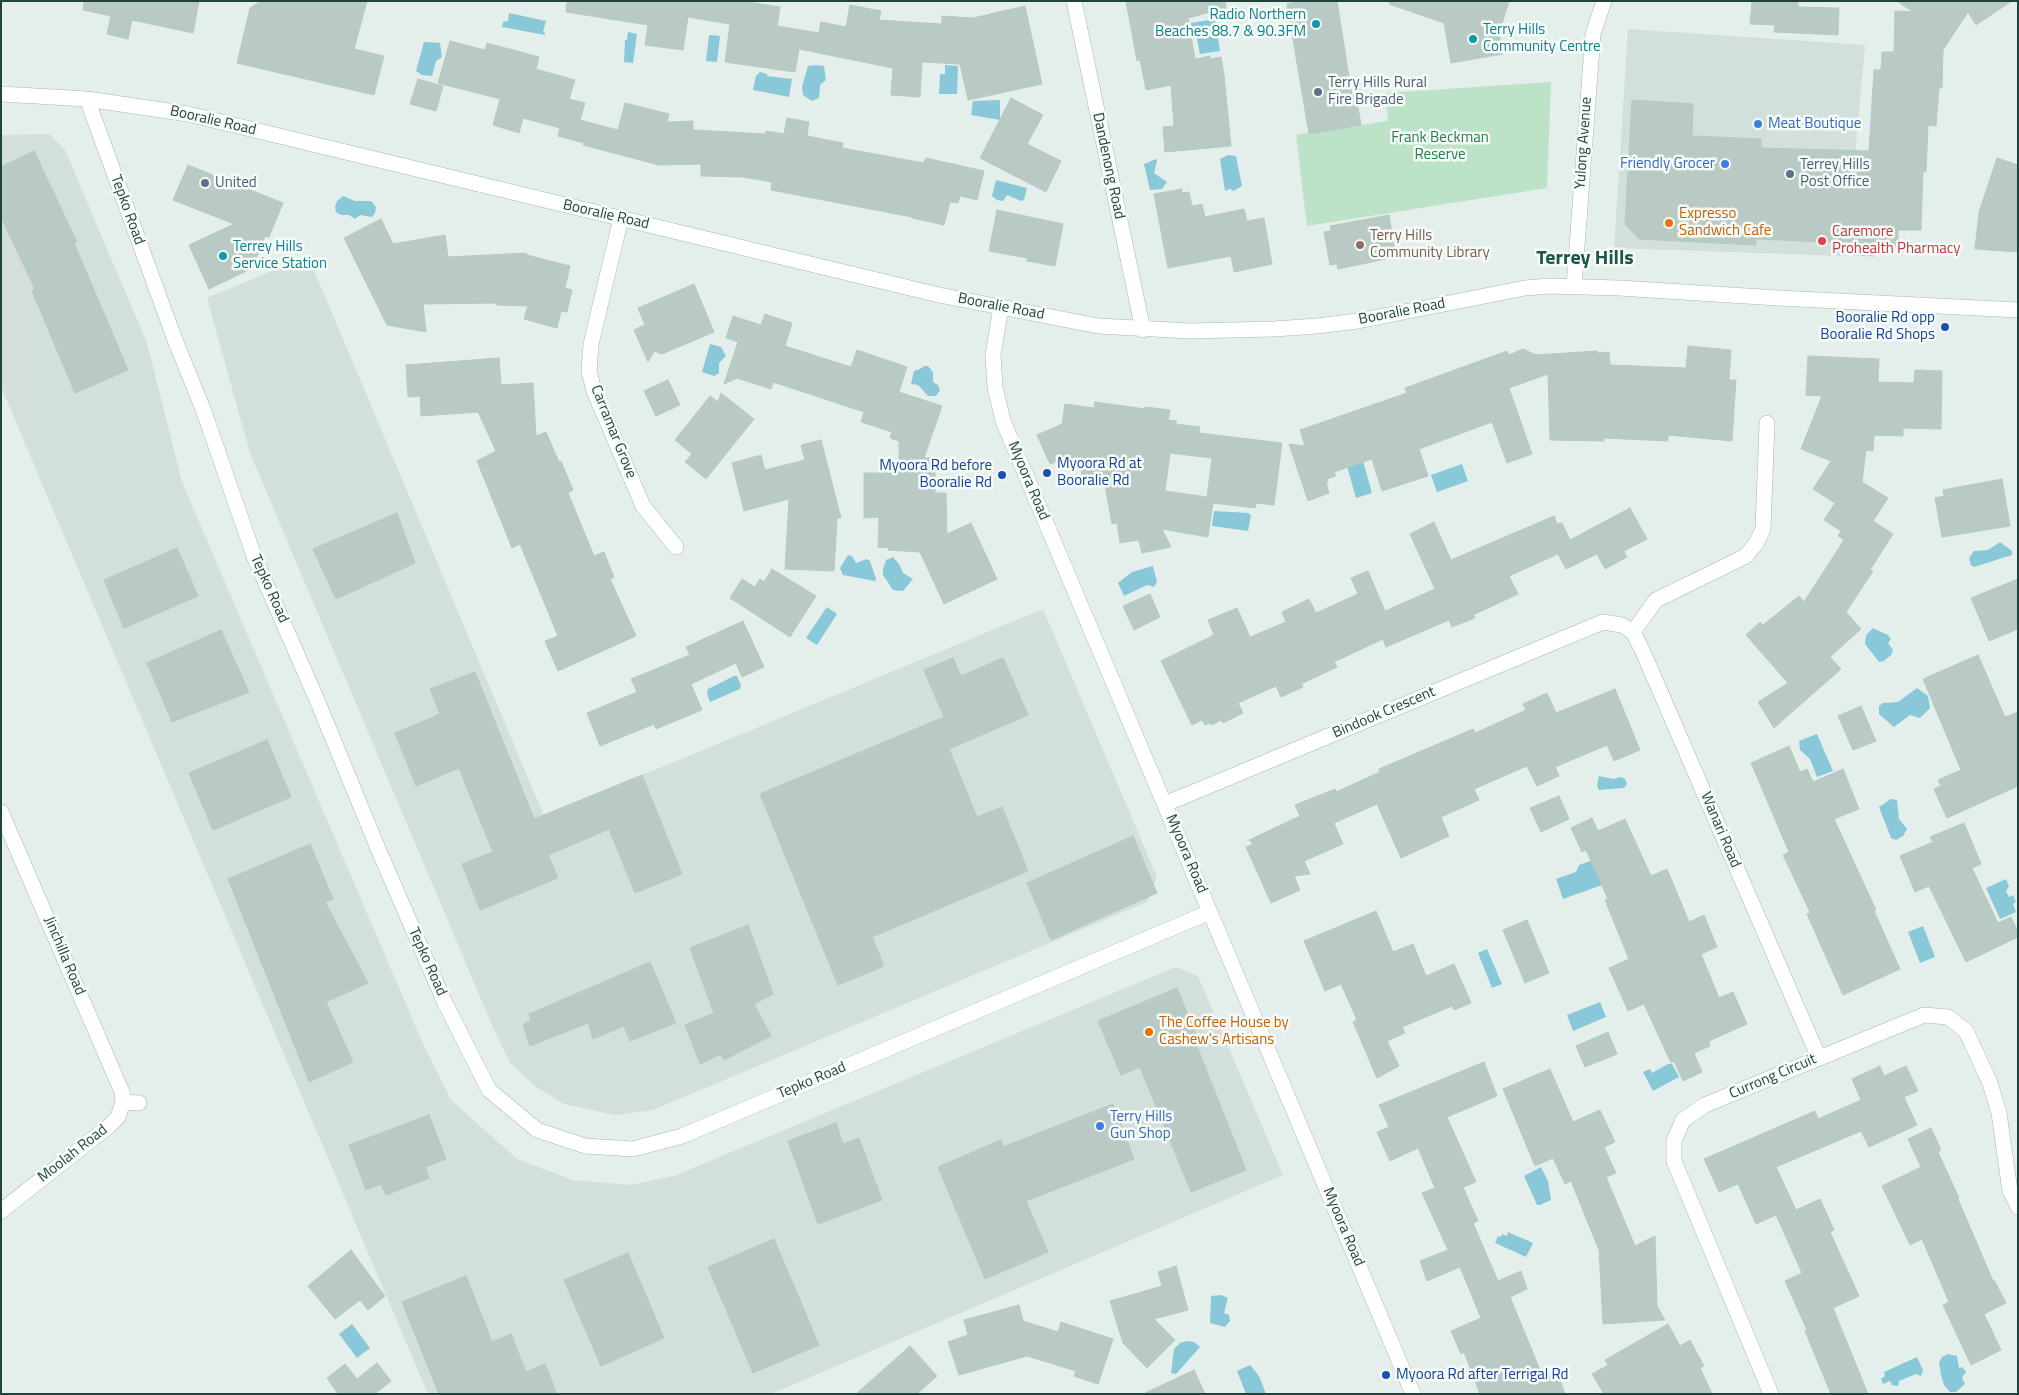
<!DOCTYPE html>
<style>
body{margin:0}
#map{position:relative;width:2019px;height:1395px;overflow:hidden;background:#e4efeb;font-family:"Titillium Web",sans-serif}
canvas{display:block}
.frame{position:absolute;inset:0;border:2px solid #21433c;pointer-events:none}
</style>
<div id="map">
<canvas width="2019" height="1395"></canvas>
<div class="frame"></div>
</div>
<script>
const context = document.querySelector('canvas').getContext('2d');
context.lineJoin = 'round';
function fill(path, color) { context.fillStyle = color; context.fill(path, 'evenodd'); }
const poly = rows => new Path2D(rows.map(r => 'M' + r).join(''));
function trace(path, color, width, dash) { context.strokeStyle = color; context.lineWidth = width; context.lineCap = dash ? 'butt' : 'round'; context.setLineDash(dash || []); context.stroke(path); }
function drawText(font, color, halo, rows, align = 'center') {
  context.font = font + ' "Titillium Web",sans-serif'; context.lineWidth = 5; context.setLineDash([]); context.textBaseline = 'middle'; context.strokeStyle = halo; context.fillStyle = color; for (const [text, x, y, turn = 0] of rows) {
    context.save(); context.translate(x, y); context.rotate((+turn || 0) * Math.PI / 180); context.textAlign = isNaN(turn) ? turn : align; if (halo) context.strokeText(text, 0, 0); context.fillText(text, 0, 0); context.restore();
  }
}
const built = poly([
 [1628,29,1865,45,1846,256,1614,248],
 [49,134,65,150,147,343,182,482,423,1044,451,1100,517,1159,573,1180,630,1185,674,1176,1176,967,1198,976,1283,1175,771,1394,428,1394,1,387,1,135],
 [308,256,544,816,1043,609,1157,877,1147,902,653,1110,615,1115,564,1104,535,1086,510,1063,492,1025,250,453,207,298]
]);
const green = poly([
 [1551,82,1547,188,1307,226,1296,135,1388,121,1385,93]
]);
const water = poly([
 [509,13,546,21,543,32,545,33,545,35,502,27,503,22,508,21],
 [1215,19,1220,51,1200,54,1196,35,1193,36,1191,23],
 [628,32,637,34,633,63,624,62,625,40,627,40],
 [709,35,720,36,717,62,706,61],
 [424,42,440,43,442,57,436,61,432,76,422,75,416,71],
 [817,65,824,66,826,80,820,85,819,98,812,101,803,95,802,87,808,66],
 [945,65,958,66,957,94,939,94,940,74,945,74],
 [760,72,767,74,767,76,792,79,789,97,753,90,756,76],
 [1000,100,1000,120,971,115,973,101],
 [1228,155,1236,156,1242,186,1234,191,1230,189,1225,191,1220,159],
 [1156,159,1157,161,1154,173,1167,182,1162,189,1150,190,1144,164],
 [996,180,1027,188,1024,200,1021,201,1007,195,1003,201,997,200,992,196],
 [343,196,355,201,371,201,376,207,375,213,372,217,360,215,355,219,349,215,341,215,336,212,335,207,337,201],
 [710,344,721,347,726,356,719,363,719,373,714,376,702,372],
 [924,366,928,366,933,372,933,382,938,385,940,390,936,396,928,396,918,385,911,384,914,371,920,369],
 [1363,461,1372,493,1356,498,1347,466],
 [1462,464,1468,481,1437,492,1431,475],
 [1214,511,1249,513,1251,516,1248,531,1212,526],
 [2000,542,2012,551,2012,555,1974,567,1971,565,1969,558,1974,551,1988,550],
 [848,555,852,556,856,563,867,559,870,561,876,579,875,581,843,575,840,568],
 [893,557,899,564,903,573,913,579,903,591,893,590,883,575,883,569,886,560],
 [1153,566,1157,582,1154,587,1147,585,1124,596,1118,583,1132,572],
 [827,607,837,614,817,645,806,638],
 [1873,628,1888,635,1891,639,1888,643,1893,650,1891,655,1884,661,1879,662,1865,644,1866,635],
 [734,676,737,676,741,685,740,689,710,702,707,693,708,689],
 [1917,688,1928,696,1930,708,1920,718,1910,715,1894,727,1879,714,1879,706,1883,703,1898,702],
 [1817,734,1833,771,1817,777,1810,759,1800,750,1799,741],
 [1599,776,1614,779,1620,777,1625,779,1627,784,1624,788,1599,790,1597,786],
 [1891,799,1897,800,1899,819,1907,829,1903,836,1896,840,1891,838,1879,807],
 [1593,860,1602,885,1563,899,1556,879,1576,872,1579,865],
 [2006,879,2009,886,2006,891,2009,897,2013,895,2016,902,2013,904,2016,912,2000,919,1986,888],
 [1923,926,1935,957,1920,963,1908,932],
 [1487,949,1502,984,1492,988,1478,953],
 [1600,1002,1606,1017,1573,1031,1567,1015],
 [1668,1064,1672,1064,1679,1077,1653,1091,1643,1072,1650,1069,1652,1073],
 [1541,1167,1548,1181,1551,1200,1540,1205,1537,1205,1524,1176],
 [1508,1232,1533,1243,1526,1257,1495,1243,1498,1236,1501,1237,1502,1234,1507,1236],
 [1221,1295,1228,1298,1224,1313,1229,1315,1230,1321,1225,1327,1210,1323,1211,1296],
 [352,1324,370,1348,357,1358,339,1334],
 [1186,1341,1194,1342,1200,1347,1176,1374,1171,1373,1174,1349,1180,1343],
 [1948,1354,1957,1356,1959,1368,1962,1367,1966,1372,1962,1378,1965,1384,1956,1392,1950,1392,1944,1385,1941,1375,1939,1362,1942,1357],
 [1917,1357,1923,1370,1921,1376,1916,1374,1899,1381,1898,1386,1892,1385,1890,1381,1883,1384,1881,1379,1885,1376,1884,1372],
 [1250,1365,1259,1376,1266,1394,1246,1394,1237,1371]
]);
const building = poly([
 [84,1,199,1,193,33,132,20,128,39,107,34,111,16,83,10,84,1],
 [261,1,367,1,354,49,384,56,374,95,237,63,250,8,261,1],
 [567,1,742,1,780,7,777,26,819,33,821,22,846,27,850,5,881,11,879,20,942,24,942,16,973,18,1025,6,1042,84,968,100,960,64,922,62,920,97,891,95,893,68,799,49,795,72,725,62,730,24,688,17,683,50,645,45,648,25,566,12,567,1],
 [1126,1,1225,1,1226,8,1188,18,1195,59,1210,56,1210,59,1221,57,1224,75,1231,146,1165,152,1163,127,1174,126,1171,85,1146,90,1140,60,1137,61,1126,1],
 [1301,1,1337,1,1352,96,1356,95,1361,125,1309,134,1287,4,1301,1],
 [1390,1,1509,1,1499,34,1503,54,1451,63,1444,23,1389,4,1390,1],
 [1752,1,1798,1,1798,7,1839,8,1838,35,1774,32,1775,25,1750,24,1752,1],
 [1897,1,2012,1,1976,25,1968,12,1943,50,1942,88,1939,88,1936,126,1928,125,1926,172,1923,172,1921,230,1898,230,1898,248,1876,247,1875,256,1853,255,1853,243,1756,239,1756,245,1639,239,1625,224,1632,100,1693,104,1692,136,1761,139,1761,148,1869,151,1874,70,1881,70,1882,52,1894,52,1895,11,1913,12,1897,1],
 [450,41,485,50,487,43,539,57,536,69,575,80,569,99,585,103,580,120,618,130,625,103,669,114,667,122,693,121,693,130,766,134,766,131,784,134,787,118,809,122,807,136,843,143,842,148,924,163,926,158,984,171,977,200,960,196,958,203,950,202,944,225,912,218,912,217,771,190,772,182,743,177,701,176,701,164,659,165,583,145,584,143,558,136,560,128,523,118,519,133,493,125,500,99,438,83,450,41],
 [418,79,443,86,436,111,410,104,418,79],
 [1011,98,1043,115,1027,144,1061,161,1046,192,980,158,1011,98],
 [34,151,77,242,74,243,128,370,75,393,32,291,35,289,1,217,1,167,34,151],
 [1997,158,2018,165,2018,252,1975,249,1979,212,1997,158],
 [188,165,283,203,269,237,265,236,255,261,257,266,209,289,189,245,234,224,173,200,188,165],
 [1182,189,1181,193,1189,192,1192,206,1202,204,1205,217,1244,209,1247,221,1264,218,1272,264,1234,272,1231,256,1168,268,1154,194,1182,189],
 [997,210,1063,224,1055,266,1027,261,1027,258,989,251,997,210],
 [1389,215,1396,257,1338,269,1337,264,1330,265,1324,232,1331,231,1330,226,1389,215],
 [381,219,393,244,445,235,448,257,526,253,527,255,570,266,565,288,572,290,567,312,561,311,557,328,524,319,528,306,496,305,496,303,423,304,426,332,387,325,344,238,381,219],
 [694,284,714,332,662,354,654,351,648,362,634,330,645,325,638,308,694,284],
 [765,314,792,323,785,346,851,367,857,350,907,367,899,392,942,406,924,458,935,458,935,493,946,493,947,534,971,523,997,579,944,604,920,552,888,550,889,548,878,547,879,517,864,518,864,473,899,473,899,441,890,438,892,432,861,422,864,412,773,382,771,389,737,378,724,384,738,342,726,338,733,316,761,325,765,314],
 [1688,346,1731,350,1729,380,1736,380,1732,441,1668,435,1668,441,1604,438,1604,441,1550,440,1548,374,1509,388,1532,454,1507,463,1492,422,1419,449,1428,476,1382,491,1372,459,1334,472,1336,476,1327,479,1328,483,1326,483,1329,493,1308,501,1289,444,1305,446,1300,430,1407,393,1405,388,1507,351,1509,355,1523,349,1536,355,1597,351,1598,353,1609,352,1610,365,1686,368,1688,346],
 [1808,356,1879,359,1878,382,1914,383,1915,370,1942,371,1941,429,1903,428,1903,436,1874,435,1873,451,1866,450,1862,482,1888,498,1873,521,1893,534,1870,570,1873,571,1846,612,1861,629,1830,657,1841,669,1774,728,1758,702,1788,683,1746,635,1760,622,1763,625,1799,596,1804,602,1844,540,1838,536,1841,531,1824,520,1835,503,1813,489,1831,461,1801,449,1822,396,1806,395,1808,356],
 [499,358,501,385,533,383,536,436,546,432,559,462,561,461,573,490,568,493,594,556,604,552,614,577,610,579,636,636,558,671,545,641,558,636,520,544,512,548,477,461,496,451,478,412,421,416,420,396,408,397,406,365,499,358],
 [668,380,680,405,656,416,644,391,668,380],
 [721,393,754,419,706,479,685,462,692,454,675,440,710,396,718,402,721,393],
 [1095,402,1145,409,1145,407,1170,410,1168,420,1177,421,1175,424,1200,427,1199,433,1282,443,1274,505,1256,503,1255,508,1213,503,1208,537,1162,529,1171,547,1142,553,1139,540,1120,543,1117,523,1112,524,1104,480,1081,477,1083,464,1058,461,1050,464,1037,435,1062,424,1065,404,1094,408,1095,402],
 [1170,453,1212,458,1207,497,1165,491,1170,453],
 [821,440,841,518,837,518,834,571,785,569,789,499,744,511,732,463,761,455,765,470,805,460,801,445,821,440],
 [2002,479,2010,526,1942,537,1935,498,1944,496,1943,490,2002,479],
 [1630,508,1647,539,1624,551,1627,557,1605,569,1597,554,1566,569,1558,554,1509,576,1518,594,1473,615,1475,618,1452,627,1449,620,1386,647,1383,639,1334,662,1337,667,1301,684,1303,687,1281,697,1276,686,1238,703,1243,713,1223,723,1222,720,1211,725,1209,723,1205,725,1202,720,1192,725,1161,661,1214,635,1208,620,1237,608,1250,637,1286,622,1282,612,1309,599,1316,613,1358,594,1351,578,1368,571,1385,611,1435,589,1410,534,1434,522,1451,560,1554,516,1557,524,1562,523,1570,540,1630,508],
 [397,513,415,563,336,599,313,549,397,513],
 [177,548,198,596,124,628,104,580,177,548],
 [772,569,816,596,790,637,730,598,742,579,755,587,760,579,764,582,772,569],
 [2018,579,2018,629,1989,641,1971,598,2018,579],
 [1150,594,1160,617,1134,630,1123,606,1150,594],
 [743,621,764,667,742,677,736,663,691,684,702,710,656,729,654,724,600,746,587,713,637,692,631,679,690,655,686,647,743,621],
 [221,630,249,692,172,722,147,663,221,630],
 [1978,655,2005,717,2018,712,2018,786,1947,818,1934,789,1941,786,1938,780,1961,770,1923,679,1978,655],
 [953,658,961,676,1003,658,1028,715,949,749,977,817,1002,807,1028,871,872,937,884,966,838,985,760,794,944,717,924,670,953,658],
 [475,672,534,819,642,775,682,874,635,893,609,829,548,855,558,878,480,910,462,864,493,852,459,768,416,786,395,733,440,714,430,689,475,672],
 [1615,689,1640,750,1614,761,1607,745,1555,767,1559,776,1537,786,1527,766,1474,789,1479,800,1441,817,1449,836,1401,858,1377,804,1334,823,1343,844,1304,861,1310,874,1294,876,1300,890,1271,903,1246,847,1253,844,1249,840,1300,816,1295,805,1335,789,1336,792,1380,772,1379,769,1473,729,1475,733,1526,710,1523,704,1547,693,1556,713,1615,689],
 [1861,706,1876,741,1853,750,1838,716,1861,706],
 [267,740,291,797,213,830,189,773,267,740],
 [1789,746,1800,772,1807,769,1813,782,1843,769,1859,809,1834,819,1876,910,1874,911,1900,969,1843,995,1807,914,1810,912,1783,855,1789,852,1751,763,1789,746],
 [1559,796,1569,819,1541,832,1530,808,1559,796],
 [1592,818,1598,831,1625,819,1651,876,1667,869,1689,922,1704,915,1717,947,1701,954,1719,998,1733,992,1747,1024,1709,1041,1710,1046,1694,1053,1702,1072,1683,1081,1674,1061,1671,1063,1644,1004,1628,1011,1609,968,1629,959,1605,900,1608,899,1586,850,1582,852,1571,828,1592,818],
 [1964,823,1981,864,1972,868,1998,923,2011,917,2018,932,2018,937,1966,962,1929,886,1915,892,1900,856,1933,842,1930,837,1964,823],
 [1133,836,1157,893,1051,940,1027,883,1133,836],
 [310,844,333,899,325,902,368,983,326,1002,353,1062,309,1082,228,879,310,844],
 [1376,911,1393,952,1413,944,1426,976,1454,964,1471,1003,1454,1010,1452,1006,1402,1027,1405,1033,1387,1041,1399,1066,1377,1078,1353,1022,1357,1020,1341,984,1325,991,1304,941,1376,911],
 [1527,920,1549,973,1525,983,1503,930,1527,920],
 [748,925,773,994,754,1004,771,1036,724,1060,721,1054,700,1064,685,1025,714,1013,690,948,748,925],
 [650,962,676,1023,630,1041,624,1026,593,1039,588,1023,530,1046,523,1025,531,1020,529,1014,650,962],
 [1177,988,1199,1042,1196,1044,1246,1170,1191,1192,1140,1067,1121,1075,1098,1021,1177,988],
 [1608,1032,1617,1054,1585,1067,1576,1046,1608,1032],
 [1484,1062,1497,1096,1447,1117,1476,1182,1463,1187,1478,1221,1473,1223,1498,1281,1521,1271,1527,1289,1510,1297,1543,1377,1557,1372,1565,1394,1480,1394,1464,1352,1461,1354,1451,1331,1481,1318,1460,1267,1427,1281,1420,1261,1448,1250,1422,1193,1435,1188,1418,1148,1390,1161,1377,1132,1389,1127,1379,1105,1484,1062],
 [1880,1066,1884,1076,1906,1066,1918,1091,1904,1097,1917,1125,1869,1147,1861,1131,1776,1167,1796,1210,1820,1199,1834,1230,1830,1232,1859,1296,1833,1308,1868,1394,1831,1394,1805,1331,1807,1330,1785,1281,1802,1273,1776,1215,1756,1224,1738,1184,1719,1192,1704,1159,1815,1111,1818,1119,1861,1100,1852,1079,1880,1066],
 [1550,1069,1573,1122,1600,1110,1615,1142,1604,1147,1616,1173,1606,1177,1635,1246,1655,1236,1657,1306,1665,1320,1603,1324,1599,1250,1571,1181,1565,1184,1553,1158,1535,1166,1503,1089,1550,1069],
 [1113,1104,1134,1159,1026,1201,1048,1252,985,1279,938,1167,1001,1140,1003,1147,1113,1104],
 [429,1115,446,1159,425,1167,429,1178,386,1195,381,1184,366,1190,349,1145,429,1115],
 [836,1123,843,1144,859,1138,882,1200,818,1224,788,1141,836,1123],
 [1931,1128,1941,1150,1938,1152,1959,1198,1958,1199,1993,1281,1994,1280,2006,1303,1984,1314,2001,1350,1971,1365,1943,1305,1949,1302,1922,1239,1910,1245,1882,1186,1921,1167,1908,1139,1931,1128],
 [774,1239,819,1345,753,1373,708,1267,774,1239],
 [351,1250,385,1296,368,1310,360,1300,335,1319,308,1286,351,1250],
 [628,1253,664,1338,601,1366,564,1280,628,1253],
 [1176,1266,1188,1310,1154,1319,1175,1340,1147,1368,1123,1343,1110,1301,1162,1286,1158,1272,1176,1266],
 [466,1276,492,1342,511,1334,526,1372,545,1364,557,1394,439,1394,402,1302,466,1276],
 [1019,1305,1023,1321,1058,1332,1061,1322,1113,1339,1098,1384,1074,1376,1076,1371,1027,1356,959,1375,948,1342,968,1335,964,1320,1019,1305],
 [1668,1324,1680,1346,1690,1340,1704,1366,1700,1368,1712,1394,1604,1394,1592,1374,1608,1365,1605,1360,1668,1324],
 [910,1346,937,1376,917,1394,856,1394,910,1346],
 [377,1363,391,1381,375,1394,338,1394,327,1378,345,1364,357,1379,377,1363],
 [1194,1370,1205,1394,1143,1394,1194,1370]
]);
const minor = poly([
 [1074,1,1143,330],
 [1,94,87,99,188,114,939,295,1098,326,1190,331,1274,329,1317,326,1358,321,1525,288,1550,286,1619,288,1778,298,2018,310],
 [87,99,175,340,203,409,254,556,317,700,379,851,445,1003,489,1090,537,1130,585,1146,633,1149,682,1136,1210,912],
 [621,218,591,344,589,371,594,391,643,506,676,547],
 [1574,286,1593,34,1604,1],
 [1001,307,993,355,995,387,1003,421,1413,1394],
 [1633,632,1656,600,1746,556,1757,542,1763,529,1767,423],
 [1165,804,1603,622,1622,625,1633,632,1643,652,1819,1058],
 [1,812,122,1092,123,1102],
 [1,1211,109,1126,118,1117,123,1102,139,1103],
 [1771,1394,1674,1161,1674,1141,1683,1120,1705,1105,1924,1015,1948,1017,1966,1031,1990,1083,1999,1113,2010,1191,2018,1207]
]);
const markers = [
 [1316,24,5,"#0f9aa8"],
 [1473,39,5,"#0f9aa8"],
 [1318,92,5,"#5c6f8a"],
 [1758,124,5,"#3f7fe0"],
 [1725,164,5,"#3f7fe0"],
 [1790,174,5,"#5c6f8a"],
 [205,183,5,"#5c6f8a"],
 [1669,223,5,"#e8710a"],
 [1822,241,5,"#e0444e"],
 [1360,245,5,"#8d6e63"],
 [223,256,5,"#0f9aa8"],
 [1945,327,5,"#1a4fb4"],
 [1047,473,5,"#1a4fb4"],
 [1002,475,5,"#1a4fb4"],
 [1149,1032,5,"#e8710a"],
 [1100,1126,5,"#3f7fe0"],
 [1386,1375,5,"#1a4fb4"]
];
const cultureNames = [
 ["Radio Northern",1306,15,"right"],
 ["Beaches 88.7 & 90.3FM",1306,32,"right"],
 ["Terry Hills",1483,30],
 ["Community Centre",1483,47],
 ["Terrey Hills",233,247],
 ["Service Station",233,264]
];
const serviceNames = [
 ["Terry Hills Rural",1328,83],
 ["Fire Brigade",1328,100],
 ["Terrey Hills",1800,165],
 ["Post Office",1800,182],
 ["United",215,183]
];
const streetNames = [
 ["Booralie Road",213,121,13],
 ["Yulong Avenue",1584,143,-86],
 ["Dandenong Road",1108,166,78],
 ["Tepko Road",127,210,70],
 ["Booralie Road",606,215,13],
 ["Booralie Road",1001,307,11],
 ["Booralie Road",1402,312,-11],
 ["Carramar Grove",613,432,68],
 ["Myoora Road",1028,481,67],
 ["Tepko Road",269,589,66],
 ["Bindook Crescent",1384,713,-23],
 ["Wanari Road",1720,830,67],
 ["Myoora Road",1186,854,67],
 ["Jinchilla Road",64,956,67],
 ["Tepko Road",427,962,66],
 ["Currong Circuit",1773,1077,-23],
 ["Tepko Road",812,1081,-23],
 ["Moolah Road",73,1154,-38],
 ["Myoora Road",1343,1227,67]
];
const shopNames = [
 ["Meat Boutique",1768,124],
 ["Friendly Grocer",1715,164,"right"],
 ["Terry Hills",1110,1117],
 ["Gun Shop",1110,1134]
];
const parkNames = [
 ["Frank Beckman",1440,138],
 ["Reserve",1440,155]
];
const foodNames = [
 ["Expresso",1679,214],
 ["Sandwich Cafe",1679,231],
 ["The Coffee House by",1159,1023],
 ["Cashew's Artisans",1159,1040]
];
const healthNames = [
 ["Caremore",1832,232],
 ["Prohealth Pharmacy",1832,249]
];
const educationNames = [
 ["Terry Hills",1370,236],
 ["Community Library",1370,253]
];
const transitNames = [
 ["Booralie Rd opp",1935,318],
 ["Booralie Rd Shops",1935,335],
 ["Myoora Rd at",1057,464,"left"],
 ["Booralie Rd",1057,481,"left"],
 ["Myoora Rd before",992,466],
 ["Booralie Rd",992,483],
 ["Myoora Rd after Terrigal Rd",1396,1375,"left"]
];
const districtNames = [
 ["Terrey Hills",1585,259]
];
fill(built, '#d2dfda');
fill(green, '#bce2c8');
fill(water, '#88c8d8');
fill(building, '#b9cac4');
trace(building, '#b6c9c2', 1);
trace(minor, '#a6b8b3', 16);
trace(minor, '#fff', 15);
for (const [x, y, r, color] of markers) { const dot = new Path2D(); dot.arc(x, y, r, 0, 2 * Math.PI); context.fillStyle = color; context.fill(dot); trace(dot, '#f6fbf8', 2); }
drawText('15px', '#0d838f', '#f6fbf8', cultureNames, 'left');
drawText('15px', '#4e5e75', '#f6fbf8', serviceNames, 'left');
drawText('15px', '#21433c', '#f6fbf8', streetNames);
drawText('15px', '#366cbe', '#f6fbf8', shopNames, 'left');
drawText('15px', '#277e4e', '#f6fbf8', parkNames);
drawText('15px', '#c56008', '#f6fbf8', foodNames, 'left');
drawText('15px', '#be3a42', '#f6fbf8', healthNames, 'left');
drawText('15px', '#785e54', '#f6fbf8', educationNames, 'left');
drawText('15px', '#164399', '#f6fbf8', transitNames, 'right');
drawText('bold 20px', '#1b574c', '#f6fbf8', districtNames);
</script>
